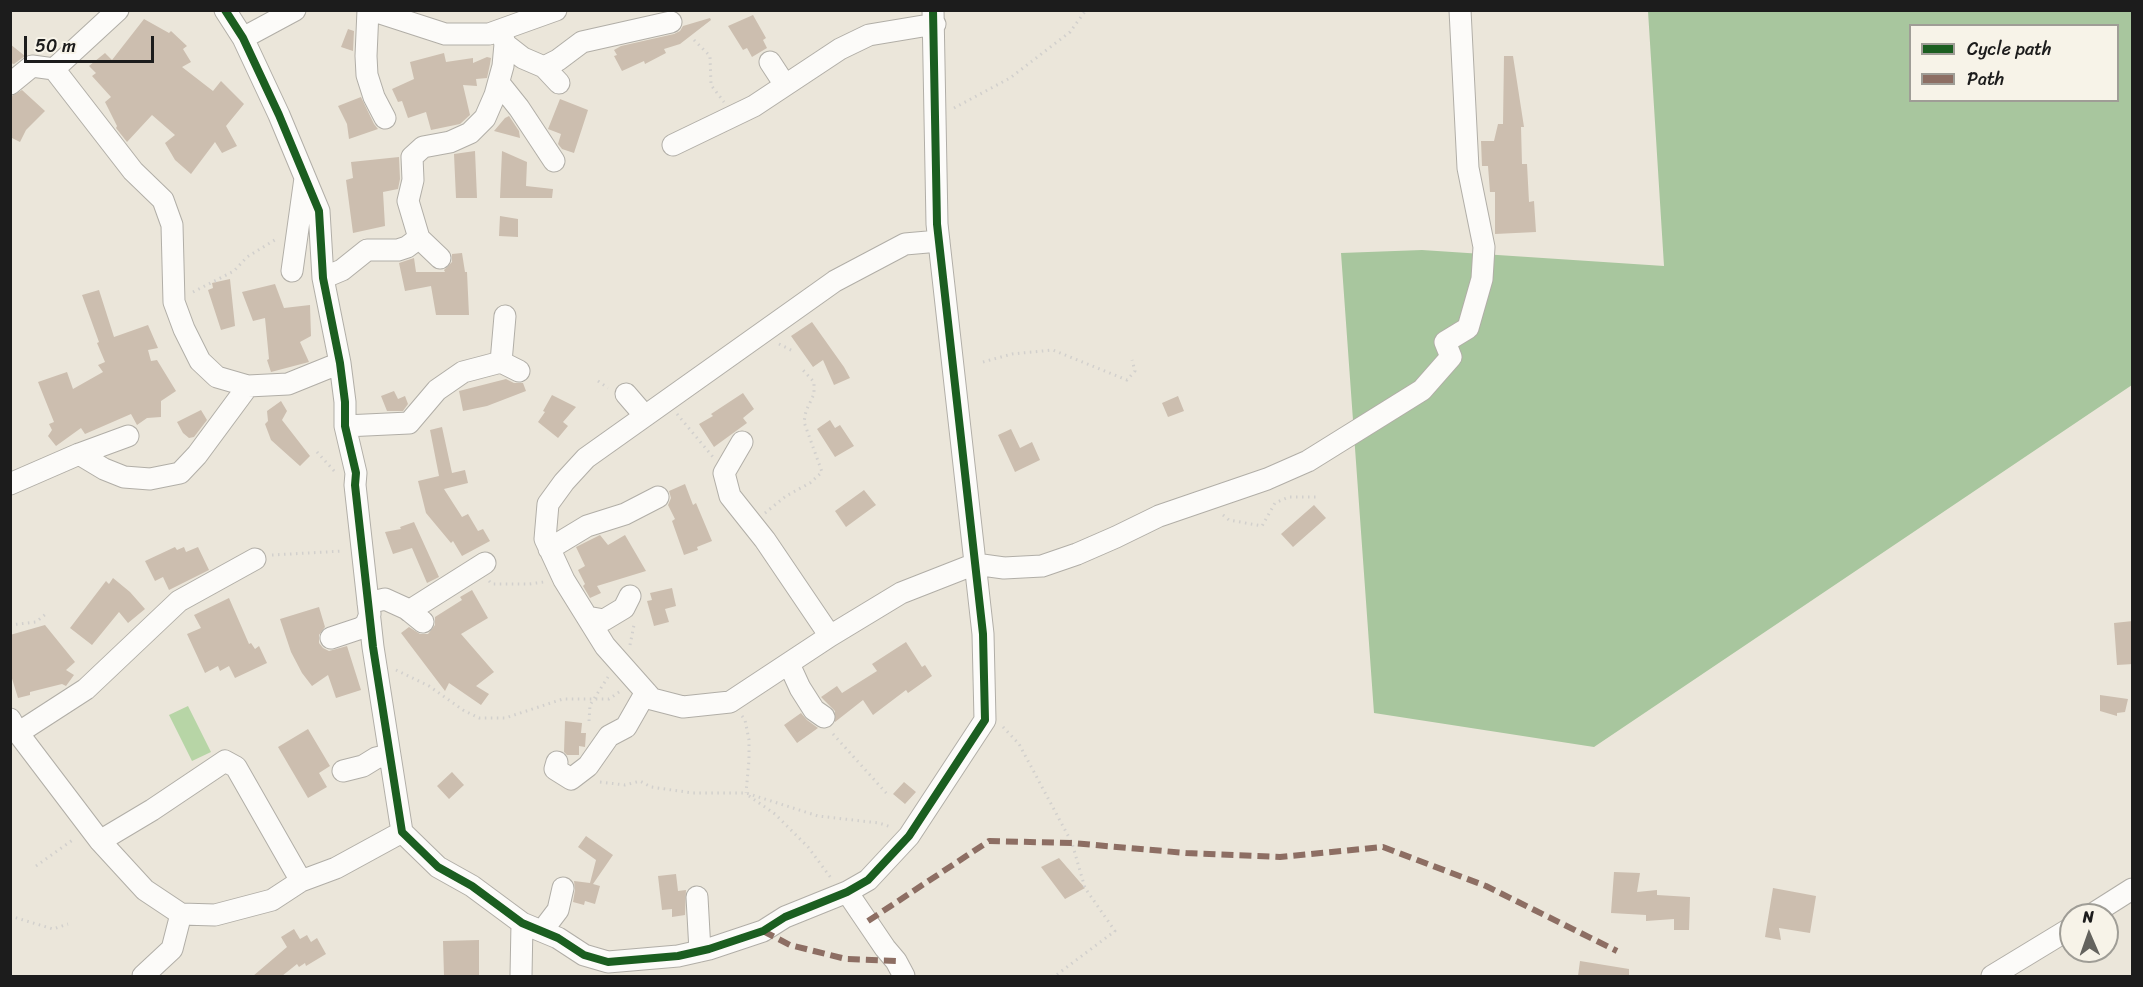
<!DOCTYPE html>
<style>
body{margin:0}
#map{position:relative;width:2143px;height:987px;overflow:hidden;background:#ebe6da;font-family:Sriracha,sans-serif}
canvas{display:block}
.frame{position:absolute;inset:0;border:12px solid #1c1c1c;pointer-events:none}
.legend{position:absolute;left:1909px;top:24px;width:210px;height:78px;box-sizing:border-box;background:#f7f3e8;border:2px solid #9f9d96;margin:0;padding:8px 10px;list-style:none;font-size:18px;color:#1c1c1c}
.legend li{display:flex;align-items:center;gap:12px;height:30px}
.legend b{width:30px;border:2px solid #9f9d96}
.north{position:absolute;left:2059px;top:903px;width:60px;height:60px;box-sizing:border-box;background:#f7f3e8;border:2px solid #9f9d96;border-radius:50%;rotate:358deg;font-size:16px;font-weight:700;line-height:24px;text-align:center;color:#1c1c1c}
.north::after{content:'';display:block;margin:auto;width:21px;height:27px;background:#64635e;clip-path:polygon(50% 0,100% 100%,50% 72%,0 100%)}
.scale{position:absolute;left:24px;top:36px;width:130px;height:27px;box-sizing:border-box;border:3px solid #1c1c1c;border-top:0;padding-left:8px;font-size:18px;line-height:21px;white-space:nowrap;color:#1c1c1c;-webkit-text-stroke:4px #f7f3e8;paint-order:stroke}
</style>
<div id="map">
<canvas width="2143" height="987"></canvas>
<div class="frame"></div>
<ul class="legend">
<li><b style="height:8px;background:#1b5e20"></b>Cycle path</li>
<li><b style="height:8px;background:#8d6e63"></b>Path</li>
</ul>
<div class="north">N</div>
<div class="scale">50 m</div>
</div>
<script>
const context = document.querySelector('canvas').getContext('2d');
context.lineJoin = 'round';
function fill(path, color) { context.fillStyle = color; context.fill(path, 'evenodd'); }
const poly = rows => new Path2D(rows.map(r => 'M' + r).join(''));
function trace(path, color, width, dash) { context.strokeStyle = color; context.lineWidth = width; context.lineCap = dash ? 'butt' : 'round'; context.setLineDash(dash || []); context.stroke(path); }
const green = poly([
 [188,706,211,752,192,761,169,715]
]);
const forest = poly([
 [1648,11,2132,11,2132,385,1594,747,1374,713,1341,253,1422,250,1664,266],
 [1910,26,2118,26,2118,100,1910,100]
]);
const building = poly([
 [753,15,766,38,763,40,767,48,752,57,747,48,743,50,728,26],
 [710,18,711,20,680,44,664,49,666,53,645,64,644,61,622,71,614,56,617,55,614,50,621,46,674,34,680,31,683,26],
 [144,19,169,33,171,31,187,46,183,49,191,62,182,67,213,91,221,81,244,104,226,126,237,146,222,153,215,142,191,174,175,160,165,143,175,135,152,115,127,142,116,128,117,126,105,102,111,97,92,76,96,73,89,66,105,53,112,60],
 [348,29,354,31,353,51,341,47],
 [10,44,25,56,14,64,10,63],
 [444,53,446,62,473,58,473,63,487,57,491,58,490,64,487,78,476,79,477,86,463,85,470,115,460,124,431,130,426,112,408,118,402,101,398,102,392,89,414,79,410,62],
 [1504,56,1513,56,1524,127,1521,127,1522,164,1527,164,1529,202,1534,201,1536,232,1495,234,1495,192,1490,192,1488,166,1482,166,1481,141,1494,141,1498,124,1503,124],
 [22,90,45,111,26,130,20,142,10,137,10,97],
 [361,97,374,124,378,129,349,139,347,124,338,106],
 [560,99,588,110,574,153,562,149,558,144,561,134,548,129],
 [509,116,519,131,520,138,494,131,505,118],
 [475,151,477,198,456,198,454,154],
 [502,151,527,162,526,186,553,189,552,198,500,198],
 [399,157,400,179,398,189,383,192,385,226,353,233,346,180,353,178,351,162],
 [500,216,518,219,518,237,499,236],
 [462,253,465,272,467,272,469,315,436,315,431,286,405,291,399,263,414,258,416,272,445,272,444,270,452,262,452,254],
 [230,279,235,326,221,330,208,290,213,288,212,283],
 [275,284,284,308,310,305,311,336,300,342,309,362,271,372,267,360,269,359,265,318,253,321,242,292],
 [99,290,114,337,148,325,158,348,148,350,151,361,157,360,176,391,161,401,161,417,147,418,137,425,131,414,85,434,81,428,56,446,48,436,52,430,49,424,54,422,38,382,67,372,73,389,103,372,98,365,105,362,97,343,99,342,82,295],
 [812,322,844,367,850,378,834,385,823,360,813,367,791,336],
 [506,379,514,383,523,383,526,391,487,406,463,411,459,391],
 [394,391,398,399,405,396,408,404,403,411,387,411,381,396],
 [743,393,754,409,743,418,747,423,714,447,699,424,713,416,711,414],
 [552,395,576,407,563,422,568,426,558,438,538,422,545,412,543,411],
 [1178,396,1184,411,1168,417,1162,403],
 [281,401,287,411,282,420,310,456,300,466,271,440,265,424,268,421,267,411],
 [201,410,207,420,194,437,189,438,183,433,177,422],
 [830,420,835,428,840,425,854,446,835,457,817,429],
 [442,427,452,473,465,470,468,483,444,489,462,517,468,514,478,531,483,529,490,541,462,556,453,541,451,543,426,513,418,481,439,476,430,430],
 [1011,429,1020,448,1032,442,1040,460,1015,472,998,435],
 [685,484,693,505,696,503,712,541,697,547,698,550,684,555,672,521,675,519,668,505,671,498,669,491],
 [864,490,876,505,846,527,835,511],
 [1314,505,1326,518,1293,547,1281,534],
 [414,522,439,577,427,583,412,548,393,554,385,532,401,529,400,527],
 [600,535,608,545,625,535,646,571,597,586,601,593,590,598,583,586,585,584,578,570,585,566,576,547],
 [175,547,177,550,184,547,186,552,198,547,209,570,169,590,163,577,155,581,145,561],
 [113,578,130,592,145,609,128,623,119,612,92,645,70,628,106,581,109,584],
 [672,588,676,606,665,609,669,622,654,626,647,601,652,600,650,593],
 [472,590,488,618,461,634,494,672,476,686,489,694,481,705,449,683,445,691,401,633,409,627,420,634,428,634,435,625,435,617,462,600,460,597],
 [229,598,249,644,251,643,255,649,259,646,267,663,235,678,229,666,220,671,218,666,205,673,187,634,201,628,194,615],
 [319,607,325,627,319,635,319,643,323,648,329,651,347,646,361,690,336,698,328,675,312,686,302,673,291,652,280,619],
 [2133,621,2133,664,2117,665,2114,623],
 [45,625,75,662,66,670,74,675,66,686,62,684,30,692,30,695,18,698,10,672,10,635],
 [906,642,922,667,925,665,932,676,908,693,906,690,873,715,863,700,835,722,835,711,821,697,837,686,842,693,877,671,872,664],
 [2100,695,2128,699,2125,712,2117,713,2117,716,2100,711],
 [801,713,807,720,818,728,797,743,784,725],
 [565,721,582,723,581,733,586,733,585,747,579,746,579,755,567,755,564,752],
 [308,729,330,766,319,773,327,787,308,798,278,747],
 [452,772,464,785,449,799,437,786],
 [904,782,916,792,905,804,893,794],
 [586,836,613,855,593,884,600,886,595,904,585,901,584,905,573,902,575,890,574,881,590,883,596,860,578,847],
 [1059,858,1085,888,1065,899,1041,867],
 [1614,872,1640,873,1637,892,1657,890,1657,895,1690,897,1689,930,1674,930,1674,919,1646,921,1646,915,1611,913],
 [676,874,678,891,686,890,685,915,672,917,672,909,662,910,658,876],
 [1773,888,1816,896,1810,933,1779,928,1781,940,1765,937],
 [294,929,300,939,307,935,311,942,317,938,326,954,306,966,305,963,299,967,297,964,282,976,253,976,287,947,281,937],
 [479,940,479,976,444,976,443,941],
 [1580,961,1629,969,1629,976,1578,976]
]);
const path = poly([
 [694,40,710,56,711,85,724,102],
 [954,108,1010,78,1070,32,1086,10],
 [193,292,234,271,247,257,278,238],
 [779,344,793,351],
 [983,362,1012,354,1053,350,1127,380,1135,371,1132,360],
 [598,381,608,388],
 [677,414,713,457],
 [317,452,336,473],
 [765,513,786,496,810,483,822,472,804,422,806,411,814,394,814,382,802,369],
 [1223,515,1229,520,1262,526,1275,503,1289,497,1317,497],
 [272,555,343,551],
 [489,581,492,584,529,584,544,582],
 [10,625,36,622,47,613],
 [630,645,634,625],
 [396,670,429,686,463,710,479,718,505,718,563,699,609,699,622,690],
 [742,716,745,720,749,740,749,760,746,793],
 [589,721,590,705,608,677],
 [1003,727,1019,744,1072,843,1085,888,1115,931,1055,976],
 [833,734,888,795],
 [600,782,625,785,640,781,651,787,693,793,746,793,818,816,879,823,891,827],
 [749,796,775,814,808,847,831,878],
 [36,866,74,839],
 [10,916,53,929,68,924]
]);
const minor = poly([
 [225,10,243,38,279,115,319,211,323,278,340,363,345,402,345,426,356,473,355,485,373,647,402,832,438,867,472,886,522,923,558,938,584,955,608,962,678,956,709,949,763,931,785,917,847,892,868,880,909,836,985,720,983,634,937,224,933,10],
 [368,10,366,56,367,75,374,97,385,118],
 [371,10,445,34,489,34,556,10],
 [243,38,295,10],
 [505,44,523,58,544,67,559,83],
 [770,62,785,85],
 [544,67,558,60,582,42,671,22],
 [54,69,133,171,163,200,172,225,174,302,184,329,200,361,217,377,248,386,288,384,340,363],
 [499,83,519,108,554,161],
 [10,84,32,66,54,69,118,10],
 [673,145,754,106,840,49,869,35,935,24],
 [419,238,440,258],
 [939,241,905,244,835,281,586,458,564,482,548,504,545,539,564,580,605,646,652,699,683,707,730,702,830,636,901,593,975,564,1004,568,1042,566,1077,554,1116,537,1159,516,1267,479,1308,461,1422,390,1451,357,1445,342,1468,328,1482,279,1484,247,1468,168,1460,10],
 [292,271,305,178],
 [323,278,342,270,367,250,398,250,407,247,419,238,408,201,413,180,412,157,423,147,450,142,470,133,485,118,495,95,503,66,505,44,501,30],
 [501,362,519,371],
 [626,394,645,416],
 [345,426,409,423,437,390,463,372,501,362,505,316],
 [742,442,724,473,730,496,765,540,830,636],
 [79,454,104,469,124,477,150,479,180,473,197,455,248,386],
 [10,484,79,454,128,436],
 [549,549,587,526,625,514,658,497],
 [368,603,385,599,407,609,423,622],
 [409,611,485,563],
 [587,617,604,620,624,608,630,596],
 [331,638,361,628,366,624,370,614],
 [789,664,800,688,814,710,824,717],
 [10,719,18,733,100,841,145,890,181,914,215,915,272,900,301,881,336,868,402,832],
 [18,733,86,689,179,601,255,559],
 [557,762,555,769,571,779,588,766,609,736,626,727,646,692],
 [343,771,363,766,376,758,389,755],
 [100,841,152,810,225,761,236,767,301,881],
 [847,892,885,948,896,961,904,976],
 [697,897,700,951],
 [2091,915,2132,889],
 [542,931,558,910,563,888],
 [143,976,172,949,181,914],
 [521,976,522,923],
 [1992,976,2071,928]
]);
const quiet = poly([
 [868,921,989,841,1072,843,1186,853,1280,857,1383,847,1486,886,1617,951],
 [763,931,790,945,846,959,896,961]
]);
const cycleway = poly([
 [225,10,243,38,279,115,319,211,323,278,340,363,345,402,345,426,356,473,355,485,373,647,402,832,438,867,472,886,522,923,558,938,584,955,608,962,678,956,709,949,763,931,785,917,847,892,868,880,909,836,985,720,983,634,937,224,933,10]
]);
fill(green, '#b7d5a6');
fill(forest, '#a8c69e');
fill(building, '#ccbeaf');
trace(minor, '#b1aea7', 23);
trace(path, '#d2d0cd', 3, [1.5, 4.5]);
trace(minor, '#fcfbf9', 21);
trace(quiet, '#8d6e63', 6, [12, 6]);
trace(cycleway, '#1b5e20', 8);
</script>
